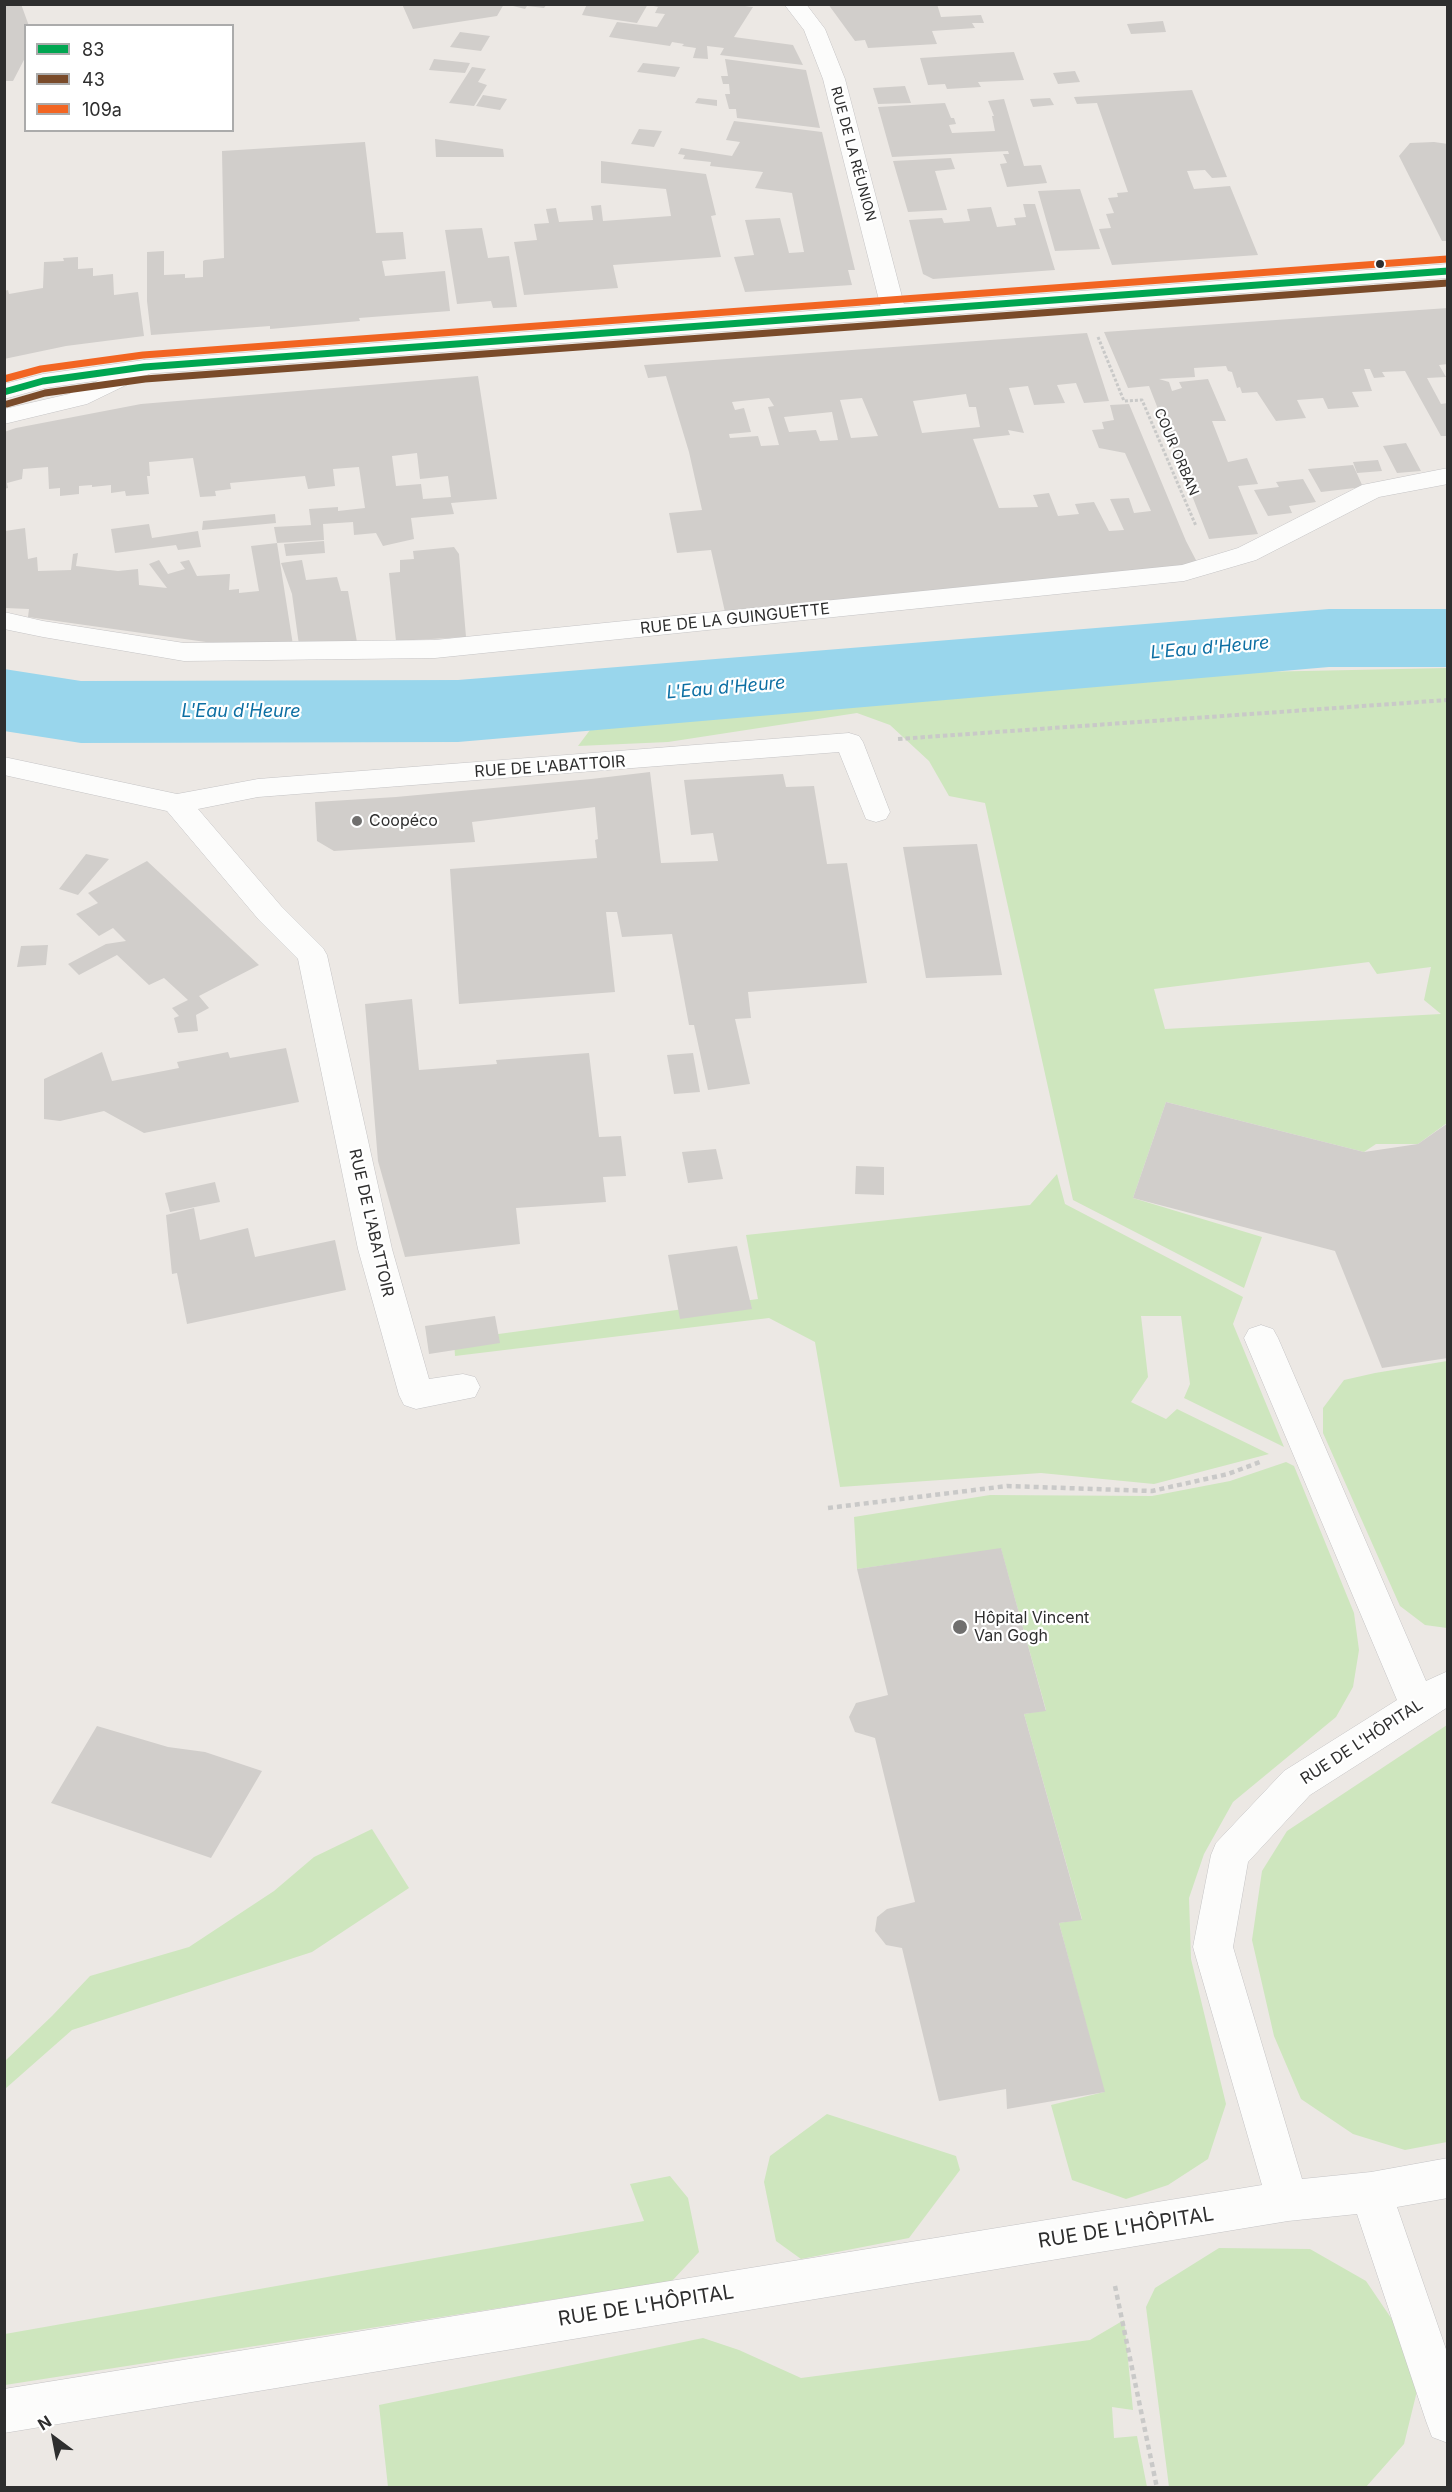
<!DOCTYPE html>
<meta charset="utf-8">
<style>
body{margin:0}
#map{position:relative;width:1452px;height:2492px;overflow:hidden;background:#ece8e4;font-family:Inter,sans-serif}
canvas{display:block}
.frame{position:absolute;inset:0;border:6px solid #2e2e2e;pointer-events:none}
.legend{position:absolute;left:24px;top:24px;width:210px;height:108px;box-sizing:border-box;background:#fff;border:2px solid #ababab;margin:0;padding:8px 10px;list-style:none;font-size:18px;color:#2e2e2e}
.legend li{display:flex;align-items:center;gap:12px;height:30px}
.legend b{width:30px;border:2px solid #ababab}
.north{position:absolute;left:24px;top:2408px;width:60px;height:60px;-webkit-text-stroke:4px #fff;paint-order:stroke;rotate:328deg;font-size:16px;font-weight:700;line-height:24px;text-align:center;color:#2e2e2e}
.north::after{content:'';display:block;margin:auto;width:21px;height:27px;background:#2e2e2e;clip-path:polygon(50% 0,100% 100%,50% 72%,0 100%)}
</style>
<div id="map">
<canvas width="1452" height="2492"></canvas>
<div class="frame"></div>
<ul class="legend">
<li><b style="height:8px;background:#00a651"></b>83</li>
<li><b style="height:8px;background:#7a4b2a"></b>43</li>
<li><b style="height:8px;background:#f26522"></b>109a</li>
</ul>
<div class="north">N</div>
</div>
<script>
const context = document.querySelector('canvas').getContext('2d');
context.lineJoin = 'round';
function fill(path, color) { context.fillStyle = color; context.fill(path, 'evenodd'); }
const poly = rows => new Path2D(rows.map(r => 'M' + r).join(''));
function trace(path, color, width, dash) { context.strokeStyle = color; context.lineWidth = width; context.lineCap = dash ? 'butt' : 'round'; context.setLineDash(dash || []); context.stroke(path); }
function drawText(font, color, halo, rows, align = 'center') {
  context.font = font + ' Inter,sans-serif'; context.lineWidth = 4.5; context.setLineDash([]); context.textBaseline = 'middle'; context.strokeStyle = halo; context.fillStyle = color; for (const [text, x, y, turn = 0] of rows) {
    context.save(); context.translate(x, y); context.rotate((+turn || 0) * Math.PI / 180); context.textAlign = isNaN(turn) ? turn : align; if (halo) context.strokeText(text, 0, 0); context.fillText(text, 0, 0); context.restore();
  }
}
const green = poly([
 [1447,668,1447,1123,1418,1144,1376,1144,1364,1152,1166,1102,1133,1198,1262,1237,1244,1288,1073,1200,985,803,949,796,929,761,890,725,857,713,668,742,578,746,596,722,873,697,953,686,1161,674],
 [1369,962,1377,974,1431,967,1424,1000,1441,1014,1165,1029,1154,989],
 [1057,1174,1065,1204,1243,1297,1233,1324,1284,1447,1184,1398,1190,1384,1181,1316,1141,1316,1148,1377,1131,1402,1166,1419,1177,1409,1269,1454,1154,1484,1041,1473,840,1487,815,1342,769,1318,455,1356,454,1340,758,1299,746,1235,1030,1205],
 [1447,1361,1448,1361,1447,1628,1425,1625,1400,1606,1323,1433,1323,1408,1344,1380,1375,1373],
 [1286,1462,1294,1466,1354,1613,1359,1650,1353,1687,1336,1717,1233,1802,1204,1854,1189,1898,1191,1959,1226,2104,1208,2159,1168,2185,1126,2199,1072,2180,1051,2105,1104,2092,1059,1923,1082,1919,1024,1714,1046,1710,1001,1549,857,1569,854,1517,990,1495,1152,1496,1230,1481],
 [1447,1725,1447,2142,1405,2150,1353,2134,1301,2099,1274,2036,1252,1940,1262,1871,1287,1831],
 [372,1829,409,1888,312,1952,72,2030,5,2089,5,2061,52,2016,90,1976,189,1947,274,1891,314,1857],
 [827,2114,956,2156,960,2170,909,2238,801,2259,776,2241,764,2182,770,2156],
 [670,2176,688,2198,699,2252,672,2281,5,2385,5,2334,644,2221,630,2184],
 [1219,2248,1310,2249,1366,2281,1408,2343,1417,2391,1404,2444,1366,2487,1169,2487,1146,2307,1155,2288],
 [1124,2320,1133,2410,1112,2407,1114,2438,1137,2436,1147,2487,388,2487,379,2405,703,2338,739,2350,801,2378,1090,2340]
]);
const river = poly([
 [1329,609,1448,609,1448,667,1329,667,458,742,81,743,4,731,4,669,81,681,458,680,1329,609]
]);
const building = poly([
 [5,4,21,4,29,26,26,26,26,56,13,81,5,81],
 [402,4,504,4,497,16,413,29],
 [505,4,547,4,544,8,527,6,525,9],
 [587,4,648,4,637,23,582,15],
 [828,4,937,4,941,17,981,15,984,23,972,23,975,28,932,31,937,44,868,48,865,40,855,41],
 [649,5,737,5,753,7,734,37,793,45,803,65,720,55,724,48,707,46,708,59,693,58,696,48,682,46,684,44,672,42,670,46,609,37,617,22,657,27,665,14,655,13,658,7],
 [1163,21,1166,32,1131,34,1127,24],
 [460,32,490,36,481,51,450,47],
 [1014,52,1024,80,978,82,981,87,947,89,945,84,928,85,920,58],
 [434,59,470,63,465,73,429,70],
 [725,59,806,70,820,128,737,118,736,109,729,109,725,94,730,94,729,84,723,84,721,76,728,76],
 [643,63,680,67,675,77,637,72],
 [472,67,486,69,478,82,487,85,474,106,449,103],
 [1075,71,1080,82,1058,84,1053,73],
 [905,86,911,103,878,104,873,88],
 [1192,90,1227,177,1212,178,1205,170,1187,171,1194,189,1230,186,1258,255,1112,265,1099,229,1111,228,1106,214,1114,213,1108,198,1118,197,1117,193,1128,192,1097,103,1077,104,1074,97],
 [483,95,507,99,500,110,476,106],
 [698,98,717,100,717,106,695,103],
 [1050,98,1054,105,1033,107,1030,99],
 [1004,99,1024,166,1041,165,1047,183,1007,187,1000,164,1007,163,1003,154,1009,154,1008,151,892,157,878,107,945,103,951,118,954,118,956,124,949,125,952,133,995,131,992,116,994,116,988,101],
 [734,121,822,132,855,270,848,270,852,285,745,292,734,257,754,255,745,220,780,218,789,253,804,252,792,193,755,188,763,172,710,166,711,162,683,159,685,155,678,154,681,148,732,156,740,142,726,140],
 [639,129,662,131,654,147,631,144],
 [435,139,503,149,504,157,436,157],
 [365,142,376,233,403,232,406,259,382,261,385,276,445,271,450,311,359,318,360,321,270,329,270,326,151,335,147,301,147,252,164,251,164,275,185,274,185,278,203,277,203,261,205,260,224,258,222,151],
 [1434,142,1448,144,1448,241,1442,241,1399,156,1410,143],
 [951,158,955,169,935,171,947,210,908,212,893,161],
 [601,161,706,174,716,215,711,216,721,257,613,265,618,288,524,295,514,242,537,240,534,224,549,223,546,209,556,208,559,222,593,220,591,206,601,205,603,221,671,216,666,189,601,183],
 [1080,189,1100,249,1055,251,1038,191],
 [1023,204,1035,204,1055,270,933,279,923,274,909,220,942,218,944,223,970,221,967,209,991,207,997,227,1016,225,1014,218,1026,217],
 [482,228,488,258,509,256,517,307,493,308,491,301,457,304,445,230],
 [78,257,78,269,93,268,93,276,113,274,114,295,138,292,144,336,66,346,4,359,4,291,8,290,9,294,43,288,44,262,64,261,63,258],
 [1448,308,1448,364,1439,365,1446,377,1427,378,1441,404,1448,403,1448,436,1441,436,1405,371,1382,372,1385,377,1374,378,1370,369,1364,369,1372,391,1352,392,1359,407,1328,409,1323,398,1297,400,1306,418,1276,421,1257,392,1242,393,1240,387,1237,388,1232,372,1228,371,1226,366,1194,368,1195,377,1159,379,1169,382,1172,391,1182,388,1179,382,1208,379,1226,421,1212,421,1228,462,1247,458,1258,484,1238,486,1258,534,1209,539,1149,386,1128,388,1104,332],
 [1087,333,1109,401,1084,403,1076,383,1057,385,1065,403,1034,405,1028,386,1009,388,1024,433,1008,430,1010,435,973,439,999,508,1038,507,1033,495,1049,493,1058,516,1079,514,1075,504,1094,502,1109,531,1124,530,1110,499,1129,498,1134,513,1151,511,1125,453,1099,448,1092,430,1104,429,1102,422,1114,420,1110,405,1129,404,1186,541,1198,564,725,612,711,550,677,553,669,513,702,510,689,452,666,376,648,378,644,365],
 [966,394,969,407,976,407,980,427,922,433,913,401],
 [769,398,774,406,768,407,779,445,761,446,758,436,730,438,729,434,751,432,744,408,735,410,732,402],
 [862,398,878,436,851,438,840,400],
 [832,412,838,440,820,441,816,430,789,432,784,417],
 [478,376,497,499,451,503,454,514,411,518,414,539,383,546,376,533,354,535,353,522,323,524,324,540,277,543,274,527,311,525,309,509,338,507,338,511,365,508,359,467,333,469,335,486,308,489,305,476,230,483,231,489,215,491,216,496,200,497,193,458,149,462,150,476,147,476,149,494,126,496,125,491,111,493,111,485,92,487,92,485,79,486,79,494,60,496,60,488,49,489,48,467,23,469,22,479,7,483,8,488,4,489,4,432,16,428,141,404],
 [417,453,420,479,448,476,451,497,423,499,421,484,396,486,392,456],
 [1406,443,1421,471,1397,473,1383,446],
 [1378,460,1382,471,1357,473,1353,462],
 [1353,465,1363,487,1321,492,1308,469],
 [1303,479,1316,502,1289,506,1292,513,1268,516,1254,490,1279,487,1276,482],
 [275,514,276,523,202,530,203,521],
 [149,524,152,538,198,531,201,547,178,550,176,545,115,553,111,529],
 [25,528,28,559,37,557,38,571,71,570,73,554,78,553,76,566,118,571,138,569,139,585,167,588,149,564,159,560,168,574,185,569,180,562,189,560,197,576,230,574,229,590,239,589,239,593,259,591,251,546,277,543,293,645,213,643,28,617,29,609,5,608,5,531],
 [324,541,325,553,286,556,284,544],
 [454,547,459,554,466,637,396,641,389,573,400,572,400,560,414,559,413,551],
 [302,560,306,580,337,577,341,591,348,591,357,642,299,645,292,594,281,563],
 [650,772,661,863,718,861,713,833,691,835,684,780,783,774,786,787,814,786,827,864,847,863,867,983,748,992,751,1018,735,1019,750,1084,708,1090,694,1025,689,1025,672,934,622,937,617,912,606,912,615,992,459,1004,450,869,597,858,595,840,598,839,595,807,472,822,475,842,334,851,317,841,315,802,396,797,591,779],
 [977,844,1002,975,926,978,903,847],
 [86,854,109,859,78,895,59,889],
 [147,861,259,965,199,996,209,1008,196,1015,198,1031,178,1033,174,1018,179,1016,172,1008,188,1000,164,978,149,985,117,955,79,975,68,964,106,944,126,941,113,928,99,936,76,914,98,903,88,893],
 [48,945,46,965,17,967,21,946],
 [412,999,419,1070,497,1064,496,1060,589,1053,599,1137,621,1136,626,1176,603,1177,606,1202,516,1208,520,1244,405,1257,378,1161,365,1004],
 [286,1048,299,1102,144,1133,104,1111,60,1121,44,1119,44,1079,102,1052,112,1081,179,1068,177,1062,228,1052,230,1058],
 [693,1053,700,1092,674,1094,667,1055],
 [1166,1102,1364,1152,1418,1144,1448,1123,1448,1358,1382,1368,1335,1251,1133,1198],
 [716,1149,723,1179,688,1183,682,1152],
 [856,1166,884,1167,884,1195,855,1194],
 [215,1182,220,1202,170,1212,165,1193],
 [194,1208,200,1240,248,1228,255,1257,335,1240,346,1290,187,1324,177,1273,172,1274,166,1215],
 [737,1246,752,1309,680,1319,668,1255],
 [495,1316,500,1343,429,1354,425,1326],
 [1001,1548,1046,1711,1024,1714,1082,1920,1059,1923,1105,2092,1007,2109,1006,2089,939,2101,902,1948,886,1945,875,1931,877,1917,887,1909,915,1902,875,1738,855,1732,849,1717,856,1703,888,1695,857,1569],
 [97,1726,168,1747,205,1752,262,1771,211,1858,51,1803]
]);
const pathFar2 = poly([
 [1098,337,1124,401,1142,400,1196,526]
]);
const pathFar1 = poly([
 [898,739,1448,700]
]);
const path = poly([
 [828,1508,1007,1486,1152,1491,1228,1474,1260,1462],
 [1115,2286,1157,2488]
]);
const street = poly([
 [784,4,806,4,825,29,845,79,906,312,903,317,894,319,885,317,882,312,823,79,804,30,784,4],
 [144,360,153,362,156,367,153,372,87,404,4,424,4,409,69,394,144,360],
 [1448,468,1448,484,1379,497,1256,560,1184,581,435,658,184,661,43,637,4,629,4,612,43,621,184,643,435,640,1182,565,1238,548,1362,485,1448,468],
 [849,733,859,736,863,742,890,812,886,819,876,822,866,819,839,752,258,797,198,809,281,906,323,948,327,955,392,1249,429,1379,463,1374,475,1377,480,1387,475,1397,416,1409,404,1405,399,1395,358,1249,298,959,259,920,167,811,4,775,4,757,177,794,258,779,849,733],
 [1261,1325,1273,1329,1278,1338,1426,1681,1448,1671,1448,1707,1310,1795,1248,1862,1233,1947,1302,2179,1371,2172,1448,2158,1448,2198,1397,2207,1448,2355,1448,2443,1432,2437,1426,2421,1357,2214,1288,2221,4,2433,4,2389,1262,2185,1193,1947,1211,1855,1216,1843,1284,1771,1397,1700,1244,1338,1249,1329,1261,1325]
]);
const secondary = poly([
 [1448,264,1448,278,144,374,45,388,4,399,4,384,43,374,144,360,1448,264]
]);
const bus1 = poly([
 [4,392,43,381,144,367,1448,271]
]);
const bus2 = poly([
 [7,404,45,393,145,379,1448,283]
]);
const bus3 = poly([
 [4,379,41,369,143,355,1447,259]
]);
const markers = [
 [1380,264,5,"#2e2e2e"],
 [357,821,6,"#706f6e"],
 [960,1627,8,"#706f6e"]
];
const farStreetnames = [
 ["RUE DE LA RÉUNION",853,154,75],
 ["COUR ORBAN",1176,452,67]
];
const streetNames = [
 ["RUE DE LA GUINGUETTE",735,619,-6],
 ["RUE DE L'ABATTOIR",550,767,-4],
 ["RUE DE L'ABATTOIR",371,1223,77],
 ["RUE DE L'HÔPITAL",1362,1742,-33]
];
const poiNames = [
 ["Coopéco",369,821],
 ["Hôpital Vincent",974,1618],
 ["Van Gogh",974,1636]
];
const waterNames = [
 ["L'Eau d'Heure",1210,648,-5],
 ["L'Eau d'Heure",726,688,-5],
 ["L'Eau d'Heure",241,712]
];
const nearStreetnames = [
 ["RUE DE L'HÔPITAL",1126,2228,-9],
 ["RUE DE L'HÔPITAL",646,2306,-9]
];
fill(green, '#cee6be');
fill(river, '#99d6ec');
fill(building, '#d1cecb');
trace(street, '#c5c4c5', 1);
trace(secondary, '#c5c4c5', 1);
trace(pathFar2, '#c9c9c8', 3, [3, 2]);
trace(pathFar1, '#c9c9c8', 4, [4.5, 3]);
trace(path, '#c9c9c8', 4.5, [5, 4]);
fill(street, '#fcfcfb');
fill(secondary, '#fcfcfb');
trace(bus1, '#00a651', 7);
trace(bus2, '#7a4b2a', 7);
trace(bus3, '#f26522', 7);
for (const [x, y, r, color] of markers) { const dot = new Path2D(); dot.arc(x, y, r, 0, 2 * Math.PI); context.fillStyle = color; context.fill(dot); trace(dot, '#fff', 2); }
drawText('14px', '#2e2e2e', '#fff', farStreetnames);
drawText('16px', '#2e2e2e', '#fff', streetNames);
drawText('16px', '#2e2e2e', '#fff', poiNames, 'left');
drawText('italic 18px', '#0d6fa3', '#fff', waterNames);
drawText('20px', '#2e2e2e', '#fff', nearStreetnames);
</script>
